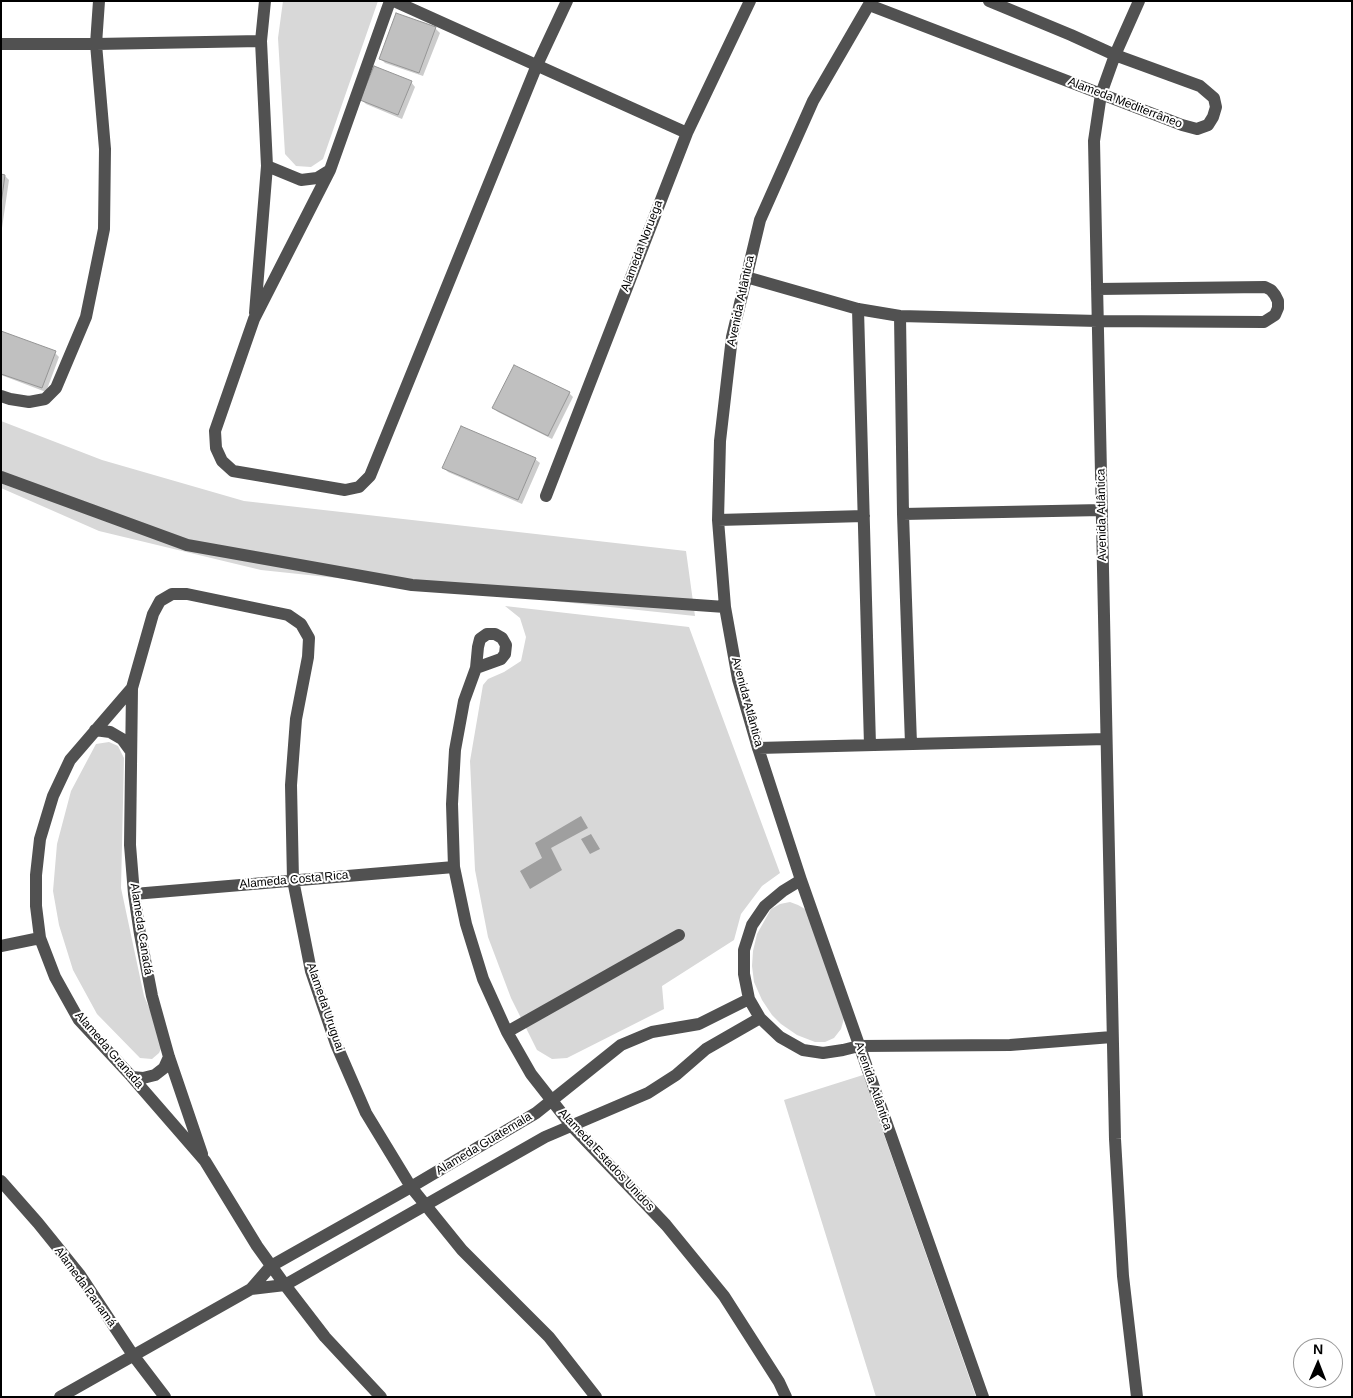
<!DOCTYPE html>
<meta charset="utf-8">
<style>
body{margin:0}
#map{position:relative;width:1353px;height:1398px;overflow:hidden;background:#fff;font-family:Arial,sans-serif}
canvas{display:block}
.frame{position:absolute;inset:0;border:2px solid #000;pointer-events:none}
.north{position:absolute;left:1293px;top:1338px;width:50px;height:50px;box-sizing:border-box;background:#fff;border:1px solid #999;border-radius:50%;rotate:1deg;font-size:14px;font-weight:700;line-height:20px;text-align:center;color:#000}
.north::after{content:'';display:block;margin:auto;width:18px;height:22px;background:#000;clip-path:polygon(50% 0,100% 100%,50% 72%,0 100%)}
</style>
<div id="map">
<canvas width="1353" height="1398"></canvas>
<div class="frame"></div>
<div class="north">N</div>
</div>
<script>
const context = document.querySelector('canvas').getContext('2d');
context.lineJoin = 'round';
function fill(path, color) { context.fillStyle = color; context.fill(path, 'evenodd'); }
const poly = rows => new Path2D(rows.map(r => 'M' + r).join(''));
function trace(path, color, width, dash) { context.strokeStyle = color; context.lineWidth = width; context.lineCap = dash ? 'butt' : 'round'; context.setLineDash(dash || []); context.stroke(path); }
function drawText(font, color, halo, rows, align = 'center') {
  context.font = font + ' Arial,sans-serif'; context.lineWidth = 4; context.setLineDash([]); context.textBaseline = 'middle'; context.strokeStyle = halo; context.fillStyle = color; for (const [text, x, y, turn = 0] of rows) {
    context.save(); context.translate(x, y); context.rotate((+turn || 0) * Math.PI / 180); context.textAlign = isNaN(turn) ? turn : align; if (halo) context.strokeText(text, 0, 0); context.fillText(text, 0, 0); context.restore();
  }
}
const green = poly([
 [283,1,378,1,323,159,311,167,296,166,285,154,278,38],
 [1,421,102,460,244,501,686,551,695,616,261,570,99,531,1,488],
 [505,606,689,627,780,873,762,886,741,914,734,940,662,986,664,1009,567,1058,552,1059,537,1050,511,998,488,937,475,870,470,761,483,685,488,679,504,672,521,661,526,637,520,618],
 [109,742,118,746,124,758,121,888,144,996,164,1042,159,1053,152,1059,140,1058,97,1014,73,970,59,925,53,891,57,844,71,791,96,744],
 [790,902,798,905,805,909,810,916,845,1015,841,1029,834,1038,825,1042,815,1042,797,1035,781,1024,772,1015,762,1000,754,982,752,966,753,951,757,934,771,909,780,904],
 [863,1075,976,1397,876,1397,784,1100]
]);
const water = poly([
 [581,816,588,828,551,848,562,870,530,889,520,871,542,858,535,843],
 [591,834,600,849,590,854,581,839]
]);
const shadow = poly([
 [435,28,440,33,423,76,385,63,381,59],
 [411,82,415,87,402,119,366,104,362,100],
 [1,176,5,176,9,180,2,228],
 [1,333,55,353,59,357,46,392,1,375],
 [569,393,573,397,552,439,498,412,493,408],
 [535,459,540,463,522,504,448,472,444,468]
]);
const building = poly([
 [396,13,436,27,419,73,379,59,396,13],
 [374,66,412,81,398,115,360,100,374,66],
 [1,174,5,175,1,204,1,174],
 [1,331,56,351,42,388,1,374,1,331],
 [514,365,570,392,548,436,492,408,514,365],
 [461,426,536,458,518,500,442,468,461,426]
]);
const minor = poly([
 [390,1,330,170,254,319,215,431,216,448,222,461,233,471,345,490,359,487,370,476,537,65,567,1],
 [394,1,687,133],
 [871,1,813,101,760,220,732,337,720,441,718,520,725,607,738,679,758,748,801,880,983,1397],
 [869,5,1182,125,1197,129,1208,125,1213,117,1216,107,1214,98,1200,86,1115,55,1071,35,989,1],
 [1,44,96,44,261,41],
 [267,166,301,180,317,178,330,170],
 [746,277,858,309,900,316,1098,321,1264,322,1275,315,1278,308,1278,301,1275,295,1271,290,1265,287,1097,289],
 [858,309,870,745],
 [255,313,267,166,261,41,265,1],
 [900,316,903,514,911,744],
 [1,396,10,399,29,402,45,399,56,388,86,317,104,229,105,149,96,44,99,1],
 [1,477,187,545,412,585,725,607],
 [546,496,687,133,750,1],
 [903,514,1102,510],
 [718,520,864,516],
 [476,668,501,659,505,654,506,645,502,638,495,634,487,634,480,639,478,647,476,668,464,701,455,750,452,804,454,867,466,924,483,979,507,1032,531,1074,571,1125,666,1225,724,1296,779,1382,786,1397],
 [132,688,130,845,134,894,140,934,152,996,169,1057,202,1154],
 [95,730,110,732,122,739,130,750],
 [758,748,1106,739],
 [801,880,783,891,765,906,752,925,744,950,744,974,749,999,760,1018,780,1037,803,1050,823,1053,843,1050,859,1046,1010,1045,1112,1037],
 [134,894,454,867],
 [1,946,40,938],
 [507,1032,679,935],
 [132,1077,143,1078,155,1075,164,1068,169,1057],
 [1,1181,38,1223,80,1275,133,1355,165,1397],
 [251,1289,285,1285,545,1137,648,1093,676,1075,706,1049,760,1018],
 [60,1397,251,1289,271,1266,411,1187,536,1113,621,1045,652,1032,699,1024,749,999],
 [381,1397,325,1337,285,1285,257,1246,205,1161,132,1077,79,1020,55,977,40,938,36,906,36,875,40,839,53,796,70,760,132,688,153,614,160,601,172,594,187,594,288,615,301,624,309,638,308,657,296,719,291,785,293,880,311,971,336,1044,366,1113,411,1187,462,1250,549,1337,596,1397],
 [1137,1397,1123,1276,1115,1139,1094,141,1101,94,1115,55,1139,1]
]);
const streetNames = [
 ["Alameda Mediterrâneo",1125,103,21],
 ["Alameda Noruega",642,246,-69],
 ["Avenida Atlântica",741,301,-78],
 ["Avenida Atlântica",1102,515,-91],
 ["Avenida Atlântica",747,702,75],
 ["Alameda Costa Rica",294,880,-5],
 ["Alameda Canadá",141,929,81],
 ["Alameda Uruguai",325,1007,71],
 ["Alameda Granada",109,1050,49],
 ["Avenida Atlântica",873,1086,71],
 ["Alameda Guatemala",484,1144,-31],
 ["Alameda Estados Unidos",606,1160,47],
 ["Alameda Panamá",85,1287,54]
];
fill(green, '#d8d8d8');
fill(water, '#9f9f9f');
fill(shadow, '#0003');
fill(building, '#c0c0c0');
trace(building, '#959595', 1);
trace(minor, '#515151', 12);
drawText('12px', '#000', '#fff', streetNames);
</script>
